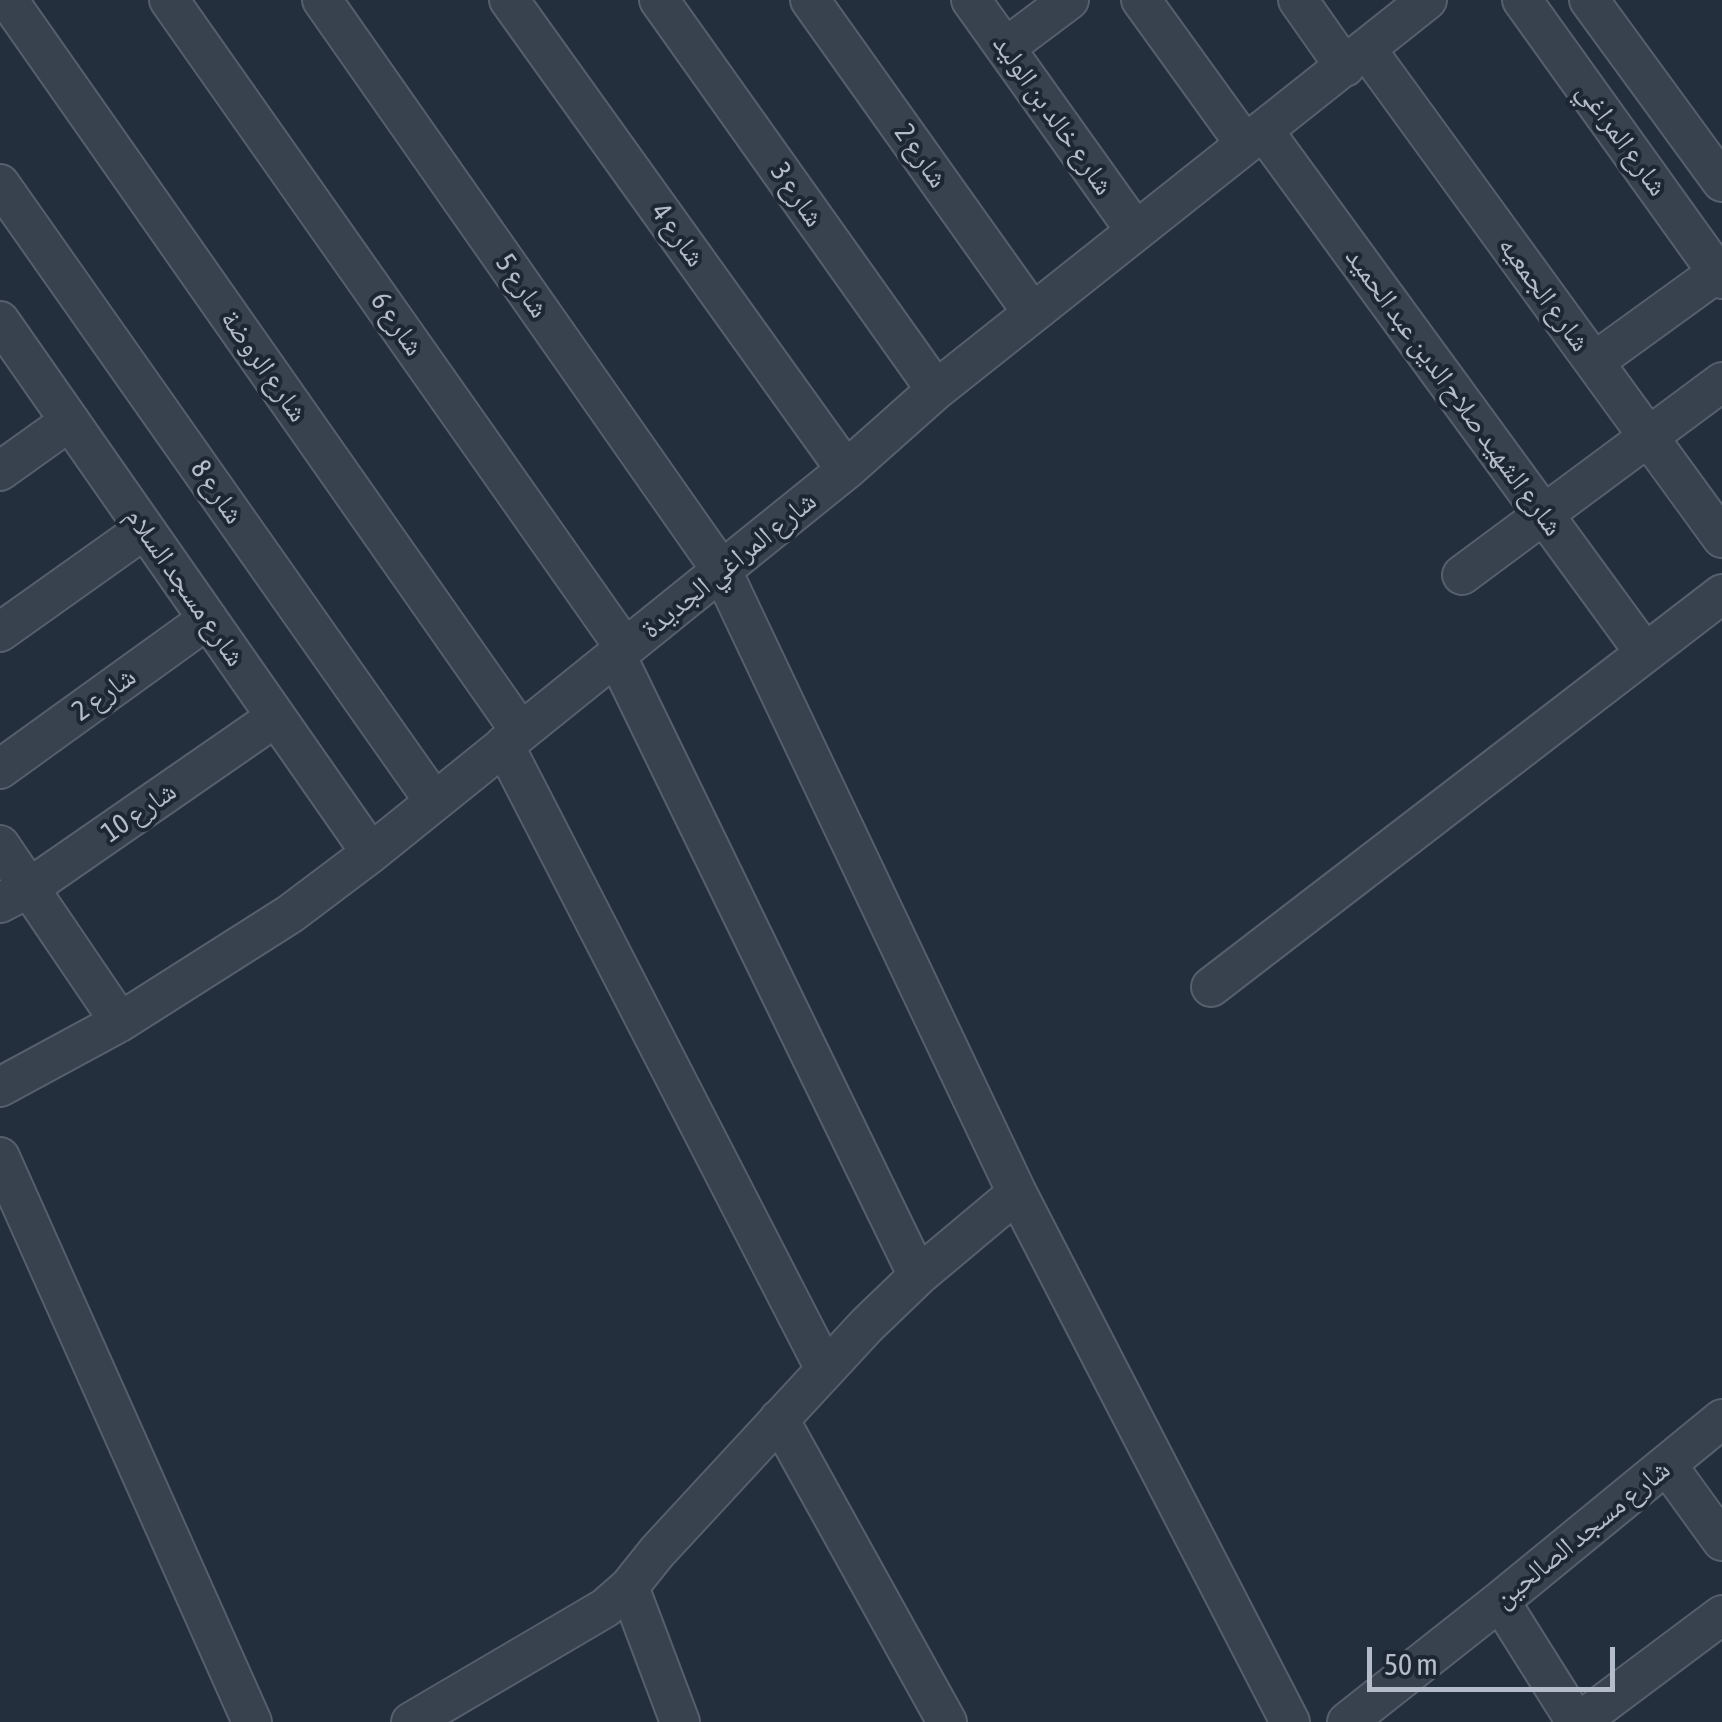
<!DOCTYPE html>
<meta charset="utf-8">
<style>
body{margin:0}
#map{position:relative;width:1722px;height:1722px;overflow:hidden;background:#242f3e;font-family:"Asap Condensed",sans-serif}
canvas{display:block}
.scale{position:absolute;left:1367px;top:1647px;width:248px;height:45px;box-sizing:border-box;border:5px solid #b4bcc9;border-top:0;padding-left:12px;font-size:30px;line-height:35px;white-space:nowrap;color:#b4bcc9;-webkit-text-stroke:8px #1d2633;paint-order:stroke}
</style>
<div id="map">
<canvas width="1722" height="1722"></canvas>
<div class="scale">50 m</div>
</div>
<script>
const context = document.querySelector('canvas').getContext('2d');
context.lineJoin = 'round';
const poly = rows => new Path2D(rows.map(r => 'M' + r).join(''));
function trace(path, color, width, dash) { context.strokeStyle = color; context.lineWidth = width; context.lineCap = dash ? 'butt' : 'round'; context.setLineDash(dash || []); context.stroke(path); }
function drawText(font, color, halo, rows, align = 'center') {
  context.font = font + ' "Asap Condensed","Noto Naskh Arabic",sans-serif'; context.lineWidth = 8; context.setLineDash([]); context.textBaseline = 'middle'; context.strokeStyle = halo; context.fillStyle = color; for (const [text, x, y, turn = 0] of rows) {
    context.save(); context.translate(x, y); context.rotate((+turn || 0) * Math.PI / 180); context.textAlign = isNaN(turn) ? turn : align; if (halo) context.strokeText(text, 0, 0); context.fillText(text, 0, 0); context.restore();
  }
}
const minor = poly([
 [8,0,521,732],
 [169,0,625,648],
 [322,0,722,571,1017,1193,1290,1722],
 [509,0,846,470],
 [659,0,936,390],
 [810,0,1032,312],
 [971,0,1135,230],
 [1141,0,1245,144],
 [1298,0,1345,67],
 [1522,0,1722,279],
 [1589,0,1722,182],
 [1005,48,1069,0],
 [1367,50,1722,538],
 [1263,130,1645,653],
 [0,184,434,801],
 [0,321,371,853],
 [1594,362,1717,273],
 [0,471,70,421],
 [1462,575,1722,382],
 [0,632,145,529],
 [616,655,918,1276],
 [504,745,825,1369],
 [0,769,208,619],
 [0,845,120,1022],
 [0,903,29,888,276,717],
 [1211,987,1722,594],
 [0,1087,120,1022,290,914,371,853,846,470,936,390,1427,0],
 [0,1157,252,1722],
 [779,1419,947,1722],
 [1667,1465,1722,1541],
 [629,1587,680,1722],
 [1500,1601,1576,1722],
 [411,1722,605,1608,629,1587,657,1552,867,1325,918,1276,1017,1193],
 [1347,1722,1500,1601,1722,1419],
 [1579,1722,1722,1615]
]);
const streetNames = [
 ["شارع خالد بن الوليد",1053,115,55],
 ["شارع المراغي",1622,139,54],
 ["شارع 2",921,156,55],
 ["شارع 3",797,195,55],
 ["شارع 4",678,235,54],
 ["شارع 5",522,286,55],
 ["شارع الجمعيه",1544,294,54],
 ["شارع 6",397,324,55],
 ["شارع الروضة",264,366,55],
 ["شارع الشهيد صلاح الدين عبد الحميد",1454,392,54],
 ["شارع 8",217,492,55],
 ["شارع المراغي الجديدة",729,565,-39],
 ["شارع مسجد السلام",185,587,55],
 ["شارع 2",104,694,-36],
 ["شارع 10",139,812,-35],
 ["شارع مسجد الصالحين",1582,1534,-39]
];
trace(minor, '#565f6c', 42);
trace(minor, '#38414e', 38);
drawText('28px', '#b4bcc9', '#1d2633', streetNames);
</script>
